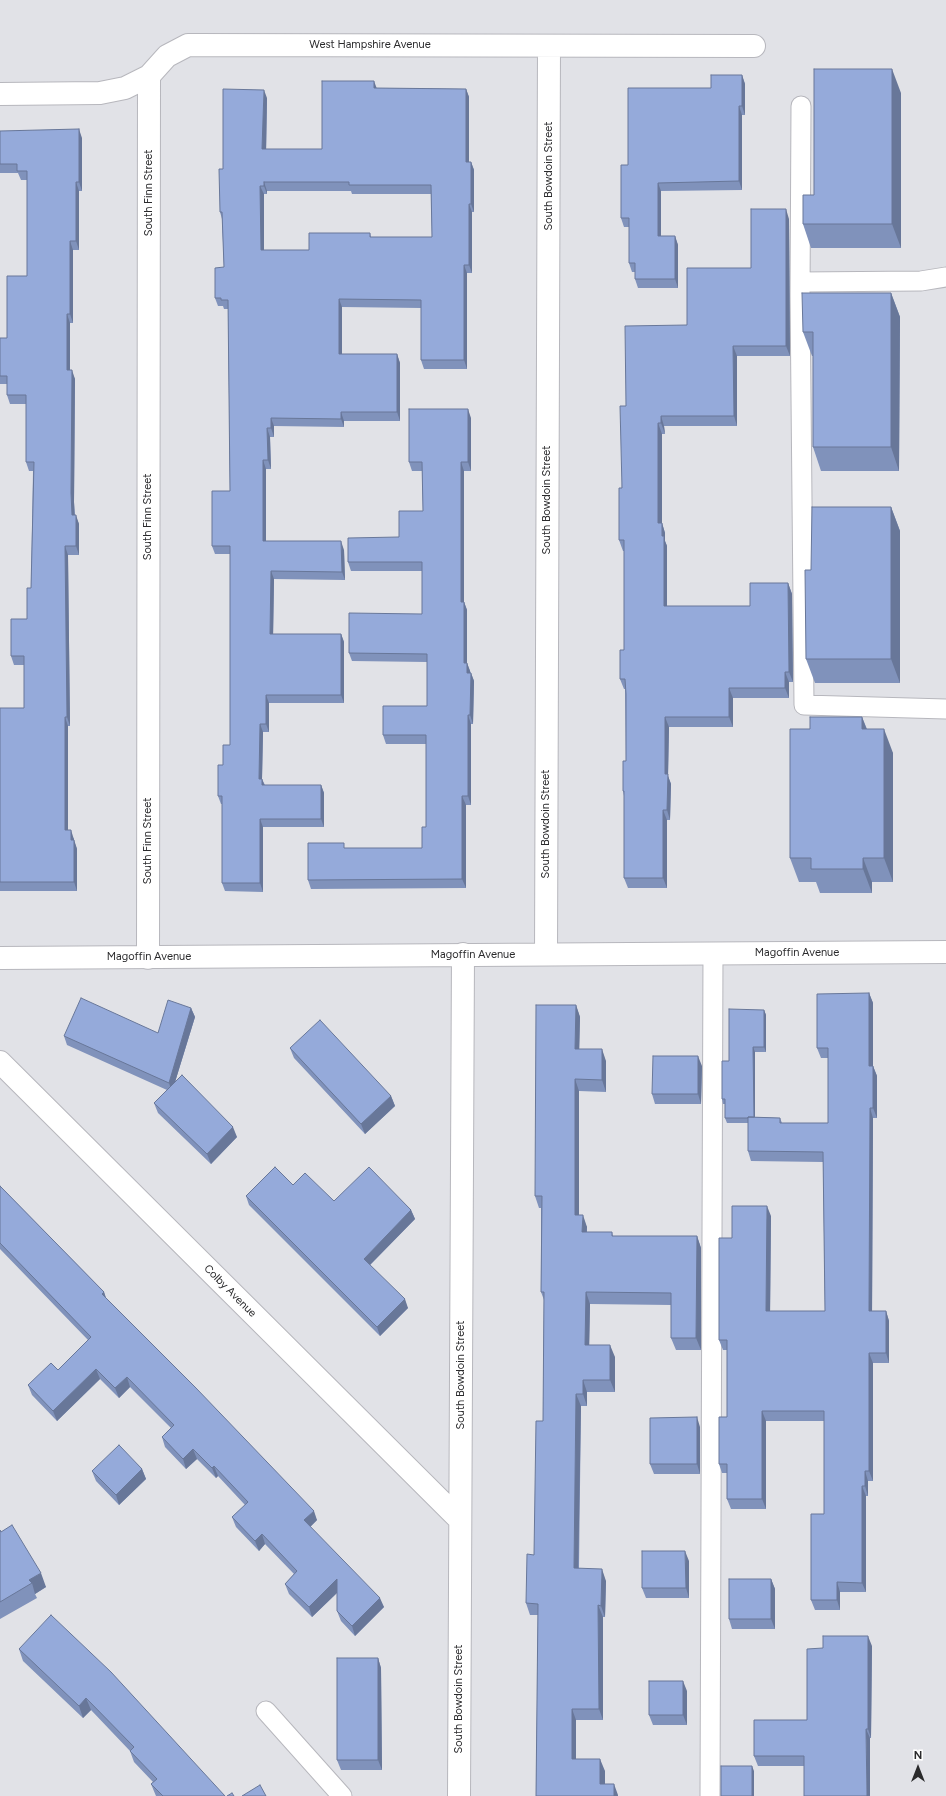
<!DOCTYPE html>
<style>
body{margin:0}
#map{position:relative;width:946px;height:1796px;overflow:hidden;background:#e1e2e7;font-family:Figtree,sans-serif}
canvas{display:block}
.north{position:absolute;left:898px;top:1748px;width:40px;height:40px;-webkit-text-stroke:3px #fff;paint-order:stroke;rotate:0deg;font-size:11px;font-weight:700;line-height:16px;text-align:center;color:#2a2a2c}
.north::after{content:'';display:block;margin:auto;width:14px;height:18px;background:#2a2a2c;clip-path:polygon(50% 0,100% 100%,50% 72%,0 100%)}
</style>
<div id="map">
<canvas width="946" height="1796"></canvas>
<div class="north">N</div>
</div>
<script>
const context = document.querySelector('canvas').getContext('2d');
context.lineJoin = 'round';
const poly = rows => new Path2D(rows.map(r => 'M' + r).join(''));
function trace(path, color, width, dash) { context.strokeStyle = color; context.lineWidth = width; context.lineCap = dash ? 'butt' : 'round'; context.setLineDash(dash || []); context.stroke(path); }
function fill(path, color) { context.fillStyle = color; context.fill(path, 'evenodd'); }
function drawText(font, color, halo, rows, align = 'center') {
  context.font = font + ' Figtree,sans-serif'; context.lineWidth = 3; context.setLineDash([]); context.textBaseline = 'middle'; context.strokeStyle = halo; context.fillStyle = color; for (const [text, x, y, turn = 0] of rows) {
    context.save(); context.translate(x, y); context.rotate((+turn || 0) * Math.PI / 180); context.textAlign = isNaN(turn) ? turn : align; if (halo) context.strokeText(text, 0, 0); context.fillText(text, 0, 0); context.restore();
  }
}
const lane = poly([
 [801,106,800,295,804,705,946,709],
 [800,282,921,281,946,277],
 [266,1711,342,1796],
 [710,1796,713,953]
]);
const street = poly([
 [0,94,100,93,125,88,149,76,167,56,188,45,754,46],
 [546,954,549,46],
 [0,958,946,952],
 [148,958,149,76],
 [0,1062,460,1520],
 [459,1796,463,954]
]);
const wall = poly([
 [742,75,745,84,745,115,742,115,742,190,661,191,661,236,675,236,678,245,678,288,638,288,635,279,635,272,632,272,629,263,629,227,624,227,621,218,628,165,711,88],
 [376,88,466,89,469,97,469,162,471,162,474,170,474,212,472,212,472,273,467,273,467,369,424,369,421,360,421,308,342,307,342,354,397,354,400,363,400,421,344,421,344,427,274,426,274,437,270,437,271,469,266,469,266,541,344,550,345,580,274,579,273,634,341,634,344,642,344,703,269,703,269,732,263,732,262,779,265,785,321,785,324,793,324,827,263,827,263,892,225,891,222,883,222,804,221,804,218,796,223,765,230,745,230,554,215,554,212,546,230,491,228,309,224,309,223,306,218,306,215,298,224,267,222,219,220,212,223,169,267,98,266,149,322,149],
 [267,191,351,191,352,194,431,194,432,237,371,237,370,233,309,250,264,250,264,194,267,194],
 [901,93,901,248,811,248,803,224,814,195],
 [0,131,82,138,82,191,79,191,79,250,73,250,73,323,70,323,70,370,75,379,74,502,75,515,79,524,79,555,68,555,70,726,68,726,68,830,74,839,74,841,77,849,77,891,0,891,0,708,24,708,24,665,14,665,11,656,27,619,31,588,33,471,29,471,26,462,26,404,10,404,7,395,7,384,0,384,0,338,7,338,27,276,27,180,21,180,18,173,0,173],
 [789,219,790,356,737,356,737,426,664,426,665,434,662,434,662,523,665,533,665,541,667,546,667,606,750,606,788,583,792,594,793,682,789,682,789,698,733,698,733,727,669,727,668,776,671,784,670,820,667,820,667,888,628,888,624,878,624,796,623,791,626,761,625,689,624,689,620,679,624,650,624,551,623,551,619,540,626,406,687,325,751,268],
 [891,293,900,317,899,471,821,471,813,447,813,356,812,356,803,332],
 [471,418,471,471,464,471,464,602,467,610,467,663,474,681,473,724,471,724,471,805,466,805,466,888,311,889,308,880,345,848,422,848,426,827,426,744,386,744,383,735,427,706,427,662,352,661,349,653,422,614,422,571,351,571,348,562,399,537,423,511,422,471,412,471,409,462],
 [891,507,900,531,900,683,815,683,806,659,811,570],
 [862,717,867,729,893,753,893,882,872,882,872,893,820,893,816,882,799,882,790,858,810,729],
 [869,993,873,1003,873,1066,877,1076,877,1118,873,1118,872,1311,886,1311,889,1321,889,1363,873,1363,873,1481,868,1481,868,1496,866,1496,866,1592,840,1592,840,1610,815,1610,811,1600,824,1514,824,1421,766,1421,766,1509,731,1509,727,1499,727,1473,722,1473,719,1464,727,1417,727,1350,723,1350,719,1340,732,1238,771,1216,770,1311,825,1311,823,1162,751,1161,748,1151,748,1123,727,1123,725,1118,725,1104,723,1104,722,1099,729,1061,764,1010,766,1015,766,1052,755,1052,755,1117,780,1118,782,1123,828,1123,828,1058,821,1058,817,1048],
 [576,1005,580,1017,579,1049,606,1061,606,1092,579,1091,579,1215,587,1227,587,1232,612,1232,613,1236,697,1236,701,1248,701,1350,676,1350,671,1338,671,1305,590,1304,589,1345,615,1357,615,1392,587,1392,587,1406,581,1406,579,1568,606,1581,605,1617,603,1617,603,1720,576,1720,576,1759,605,1771,605,1784,618,1796,536,1796,538,1615,530,1615,526,1603,534,1555,543,1421,544,1300,541,1292,541,1208,539,1208,535,1196],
 [191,1008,195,1017,175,1082,237,1137,211,1164,158,1113,154,1103,167,1090,67,1045,64,1036,158,1033],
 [290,1048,391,1096,395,1106,365,1134,294,1058],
 [702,1066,701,1104,655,1104,652,1094],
 [293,1185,334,1201,411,1210,415,1219,370,1265,408,1308,380,1336,249,1205,246,1196],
 [0,1186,104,1292,106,1298,317,1520,310,1527,384,1607,355,1636,341,1621,337,1611,337,1593,312,1617,289,1594,285,1584,294,1574,265,1544,259,1551,236,1527,232,1517,245,1505,218,1476,216,1478,197,1459,186,1469,165,1447,162,1437,171,1428,130,1387,119,1398,100,1379,57,1421,32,1395,28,1385,58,1370,88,1340,0,1249],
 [700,1427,700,1474,654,1474,650,1464],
 [142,1469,146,1479,119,1505,96,1481,92,1471],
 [0,1530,46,1587,35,1594,37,1598,0,1619],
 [689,1561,689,1598,646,1598,642,1588],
 [771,1579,775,1589,775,1629,732,1629,729,1619],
 [872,1646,871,1738,870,1738,804,1766,758,1766,754,1756,807,1720],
 [19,1649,225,1796,156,1796,151,1784,153,1782,134,1762,130,1751,91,1710,83,1718,23,1661],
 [378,1658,381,1668,382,1770,341,1770,337,1760],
 [687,1691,687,1725,653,1725,649,1715]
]);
const shadedWall = poly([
 [892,69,901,93,901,248,892,224],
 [742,75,745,84,745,115,742,106],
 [374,81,377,89,374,88],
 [466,89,469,97,469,171,466,162],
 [264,90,267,98,266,157,262,149],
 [739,106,742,115,742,190,739,181],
 [79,129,82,138,82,191,79,182],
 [471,162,474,170,474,212,471,204],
 [76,182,79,191,79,250,76,241],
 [264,182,267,191,267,194,264,186],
 [658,183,661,191,661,245,658,236],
 [260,186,264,194,264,258,261,250],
 [469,204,472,212,472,273,469,265],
 [786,209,789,219,790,356,786,346],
 [675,236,678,245,678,288,675,279],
 [70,241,73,250,73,323,70,314],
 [464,265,467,273,467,369,464,360],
 [891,293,900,317,899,471,891,447],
 [339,299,342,307,342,363,339,354],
 [67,314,70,323,70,379,67,370],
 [733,346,737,356,737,426,734,416],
 [397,354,400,363,400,421,397,412],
 [72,370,75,379,74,502,75,524,72,515,71,493],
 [468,409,471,418,471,471,468,462],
 [341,412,344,421,344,427,341,419],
 [661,416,664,426,665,434,661,423],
 [271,418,274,426,274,437,271,428],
 [658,423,662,434,662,533,658,523],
 [267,428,270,437,271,469,268,460],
 [263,460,266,469,266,550,263,541],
 [461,462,464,471,464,602,467,610,467,663,470,671,470,681,464,663,461,602],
 [891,507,900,531,900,683,891,659],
 [76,515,79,524,79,555,76,546],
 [662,523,665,533,665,541,667,546,667,616,664,606],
 [341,541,344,550,345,580,342,572],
 [65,546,68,555,70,726,67,717],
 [271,571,274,579,273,642,270,634],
 [788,583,792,594,793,682,789,672],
 [341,634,344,642,344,703,341,695],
 [785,672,789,682,789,698,785,688],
 [471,673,474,681,473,724,470,715],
 [729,688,733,698,733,727,729,717],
 [266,695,269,703,269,732,266,724],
 [468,715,471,724,471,805,468,796],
 [65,717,68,726,68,839,65,830],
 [665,717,669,727,668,776,671,784,670,820,667,810,665,774],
 [862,717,871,741,862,729],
 [260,724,263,732,262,779,265,787,265,793,259,779],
 [884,729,893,753,893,882,884,858],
 [321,785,324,793,324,827,321,819],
 [462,796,466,805,466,888,462,879],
 [663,810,667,820,667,888,663,878],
 [260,819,263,827,263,892,260,883],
 [71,830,77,849,77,891,74,882,71,840],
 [863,858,872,882,872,893,863,869],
 [869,993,873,1003,873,1076,869,1066],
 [576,1005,580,1017,579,1061,575,1049],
 [191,1008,195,1017,172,1092,169,1083],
 [764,1010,766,1015,766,1052,764,1047],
 [753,1047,755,1052,755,1123,754,1118],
 [602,1049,606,1061,606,1092,602,1080],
 [698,1056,702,1066,701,1104,698,1094],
 [873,1066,877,1076,877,1118,873,1108],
 [575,1079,579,1091,579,1227,575,1215],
 [391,1096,395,1106,365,1134,361,1124],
 [870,1108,873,1118,872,1321,869,1311],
 [233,1127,237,1137,211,1164,207,1154],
 [767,1206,771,1216,770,1321,766,1311],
 [411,1210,415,1219,367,1268,364,1259],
 [583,1215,587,1227,586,1243,582,1232],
 [697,1236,701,1248,701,1350,696,1338],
 [104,1292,107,1301,102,1294],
 [586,1292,590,1304,589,1357,585,1345],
 [405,1299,408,1308,380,1336,377,1327],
 [886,1311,889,1321,889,1363,886,1353],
 [610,1345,615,1357,615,1392,610,1380],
 [869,1353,873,1363,873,1481,869,1471],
 [96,1369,100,1379,57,1421,53,1411],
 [127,1377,130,1387,119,1398,115,1388],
 [583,1380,587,1392,587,1406,583,1394],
 [576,1394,581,1406,578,1580,574,1568],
 [762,1411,766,1421,766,1509,762,1499],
 [697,1417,700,1427,700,1474,697,1464],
 [193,1449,197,1459,186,1469,183,1459],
 [214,1466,218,1476,216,1478,212,1468],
 [142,1469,146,1479,119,1505,116,1495],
 [865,1471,868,1481,868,1496,865,1486],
 [862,1486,866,1496,866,1592,862,1583],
 [314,1511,317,1520,307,1530,304,1520],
 [262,1534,265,1544,259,1551,255,1541],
 [685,1551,689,1561,689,1598,686,1588],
 [602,1569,606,1581,605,1617,601,1606],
 [41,1573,46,1587,35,1594,32,1583,29,1580],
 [337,1579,341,1589,312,1617,309,1607],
 [771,1579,775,1589,775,1629,771,1619],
 [837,1582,840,1592,840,1610,837,1600],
 [380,1598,384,1607,355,1636,352,1626],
 [598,1605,603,1617,603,1720,599,1709],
 [868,1636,872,1646,871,1738,868,1729],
 [378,1658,381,1668,382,1770,378,1760],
 [683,1681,687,1691,687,1725,683,1715],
 [86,1698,91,1710,83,1718,79,1706],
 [572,1709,576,1720,576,1771,572,1759],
 [866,1729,870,1738,870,1796,867,1796],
 [600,1759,605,1771,605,1795,600,1784],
 [752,1766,754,1771,754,1796,752,1796],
 [614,1784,618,1795,618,1796,614,1796]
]);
const building = poly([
 [814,69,892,69,892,224,803,224,803,195,814,195,814,69],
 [711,75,742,75,742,106,739,106,739,181,658,183,658,236,675,236,675,279,635,279,635,263,629,263,629,218,621,218,621,165,628,165,628,88,711,88,711,75],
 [322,81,374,81,374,88,466,89,466,162,471,162,471,204,469,204,469,265,464,265,464,360,421,360,421,300,339,299,339,354,397,354,397,412,341,412,341,419,271,418,271,428,267,428,268,460,263,460,263,541,341,541,342,572,271,571,270,634,341,634,341,695,266,695,266,724,260,724,259,779,262,779,262,785,321,785,321,819,260,819,260,883,222,883,222,796,218,796,218,765,223,765,223,745,230,745,230,546,212,546,212,491,230,491,228,300,221,300,221,298,215,298,215,268,224,267,222,212,220,212,219,169,223,169,223,89,264,90,262,149,322,149,322,81],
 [264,182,349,182,349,185,431,185,432,237,370,237,370,233,309,233,309,250,261,250,260,186,264,186,264,182],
 [79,129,79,182,76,182,76,241,70,241,70,314,67,314,67,370,72,370,71,493,72,515,76,515,76,546,65,546,67,717,65,717,65,830,71,830,71,840,74,840,74,882,0,882,0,708,24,708,24,656,11,656,11,619,27,619,27,588,31,588,34,462,26,462,26,395,7,395,7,376,0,376,0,338,7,338,7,276,27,276,27,171,17,171,17,164,0,164,0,131,79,129],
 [751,209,786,209,786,346,733,346,734,416,661,416,661,423,658,423,658,523,662,523,662,536,664,536,664,606,750,606,750,583,788,583,789,672,785,672,785,688,729,688,729,717,665,717,665,774,668,774,667,810,663,810,663,878,624,878,624,791,623,791,623,761,626,761,626,694,625,679,620,679,620,650,624,650,624,540,619,540,619,488,622,488,620,406,626,406,625,326,687,325,687,268,751,268,751,209],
 [802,293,891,293,891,447,813,447,813,332,803,332,802,293],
 [409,409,468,409,468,462,461,462,461,602,464,602,464,663,467,663,467,673,471,673,470,715,468,715,468,796,462,796,462,879,308,880,308,843,344,843,344,848,422,848,422,827,426,827,426,735,383,735,383,706,427,706,427,654,349,653,349,613,422,614,422,562,348,562,348,538,399,537,399,511,423,511,422,462,409,462,409,409],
 [812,507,891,507,891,659,806,659,805,570,811,570,812,507],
 [810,717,862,717,862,729,884,729,884,858,863,858,863,869,811,869,811,858,790,858,790,729,810,729,810,717],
 [869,993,869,1066,873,1066,873,1108,870,1108,869,1311,886,1311,886,1353,869,1353,869,1471,865,1471,865,1486,862,1486,862,1583,837,1582,837,1600,811,1600,811,1514,824,1514,824,1411,762,1411,762,1499,727,1499,727,1464,719,1464,719,1417,727,1417,727,1340,719,1340,719,1238,732,1238,732,1206,767,1206,766,1311,825,1311,823,1152,748,1151,748,1117,780,1118,780,1123,828,1123,828,1048,817,1048,817,994,869,993],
 [81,998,158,1033,168,1000,191,1008,169,1083,64,1036,81,998],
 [536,1005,576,1005,575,1049,602,1049,602,1080,575,1079,575,1215,583,1215,582,1232,612,1232,612,1236,697,1236,696,1338,671,1338,671,1293,586,1292,585,1345,610,1345,610,1380,583,1380,583,1394,576,1394,574,1568,602,1569,601,1606,598,1605,599,1709,572,1709,572,1759,600,1759,600,1784,614,1784,614,1796,536,1796,538,1604,526,1603,527,1554,534,1555,536,1421,543,1421,544,1292,541,1292,542,1196,535,1196,536,1005],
 [729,1009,764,1010,764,1047,753,1047,754,1117,748,1117,748,1118,725,1118,725,1099,722,1099,722,1061,729,1061,729,1009],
 [320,1020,391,1096,361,1124,290,1048,320,1020],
 [653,1056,698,1056,698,1094,652,1094,653,1056],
 [182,1075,233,1127,207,1154,154,1103,182,1075],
 [275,1167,293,1185,305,1173,334,1201,369,1167,411,1210,364,1259,405,1299,377,1327,246,1196,275,1167],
 [0,1186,104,1292,102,1294,196,1388,314,1511,304,1520,380,1598,352,1626,337,1611,337,1579,309,1607,285,1584,297,1571,262,1534,255,1541,232,1517,248,1502,214,1466,212,1468,193,1449,183,1459,162,1437,174,1425,127,1377,115,1388,96,1369,53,1411,28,1385,51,1363,58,1370,91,1337,0,1243,0,1186],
 [697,1417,697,1464,650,1464,650,1418,697,1417],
 [119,1445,142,1469,116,1495,92,1471,119,1445],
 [12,1525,41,1573,29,1580,32,1583,0,1602,0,1530,1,1532,12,1525],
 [642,1551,685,1551,686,1588,642,1588,642,1551],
 [729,1579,771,1579,771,1619,729,1619,729,1579],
 [51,1615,111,1672,225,1796,163,1796,151,1784,157,1779,130,1751,134,1747,86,1698,79,1706,19,1649,51,1615],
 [823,1636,868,1636,868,1729,866,1729,867,1796,804,1796,804,1756,754,1756,754,1720,807,1720,807,1649,823,1648,823,1636],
 [337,1658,378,1658,378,1760,337,1760,337,1658],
 [649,1681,683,1681,683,1715,649,1715,649,1681],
 [721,1766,752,1766,752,1796,721,1796,721,1766],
 [260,1785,266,1796,242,1796,260,1785],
 [232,1793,234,1796,227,1796,232,1793]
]);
const streetNames = [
 ["West Hampshire Avenue",370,45],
 ["South Bowdoin Street",549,176,-90],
 ["South Finn Street",149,193,-90],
 ["South Bowdoin Street",547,500,-90],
 ["South Finn Street",148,517,-90],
 ["South Bowdoin Street",546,824,-90],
 ["South Finn Street",148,841,-90],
 ["Magoffin Avenue",797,953],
 ["Magoffin Avenue",473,955],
 ["Magoffin Avenue",149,957],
 ["Colby Avenue",230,1291,45],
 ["South Bowdoin Street",461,1375,-90],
 ["South Bowdoin Street",459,1699,-90]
];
trace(lane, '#b7b7bd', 21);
trace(street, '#b7b7bd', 24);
trace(lane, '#fff', 19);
trace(street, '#fff', 22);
fill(wall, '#8092bb');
fill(shadedWall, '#687799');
fill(building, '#95aada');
trace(building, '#687799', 1);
drawText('11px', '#2a2a2c', '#fff', streetNames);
</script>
